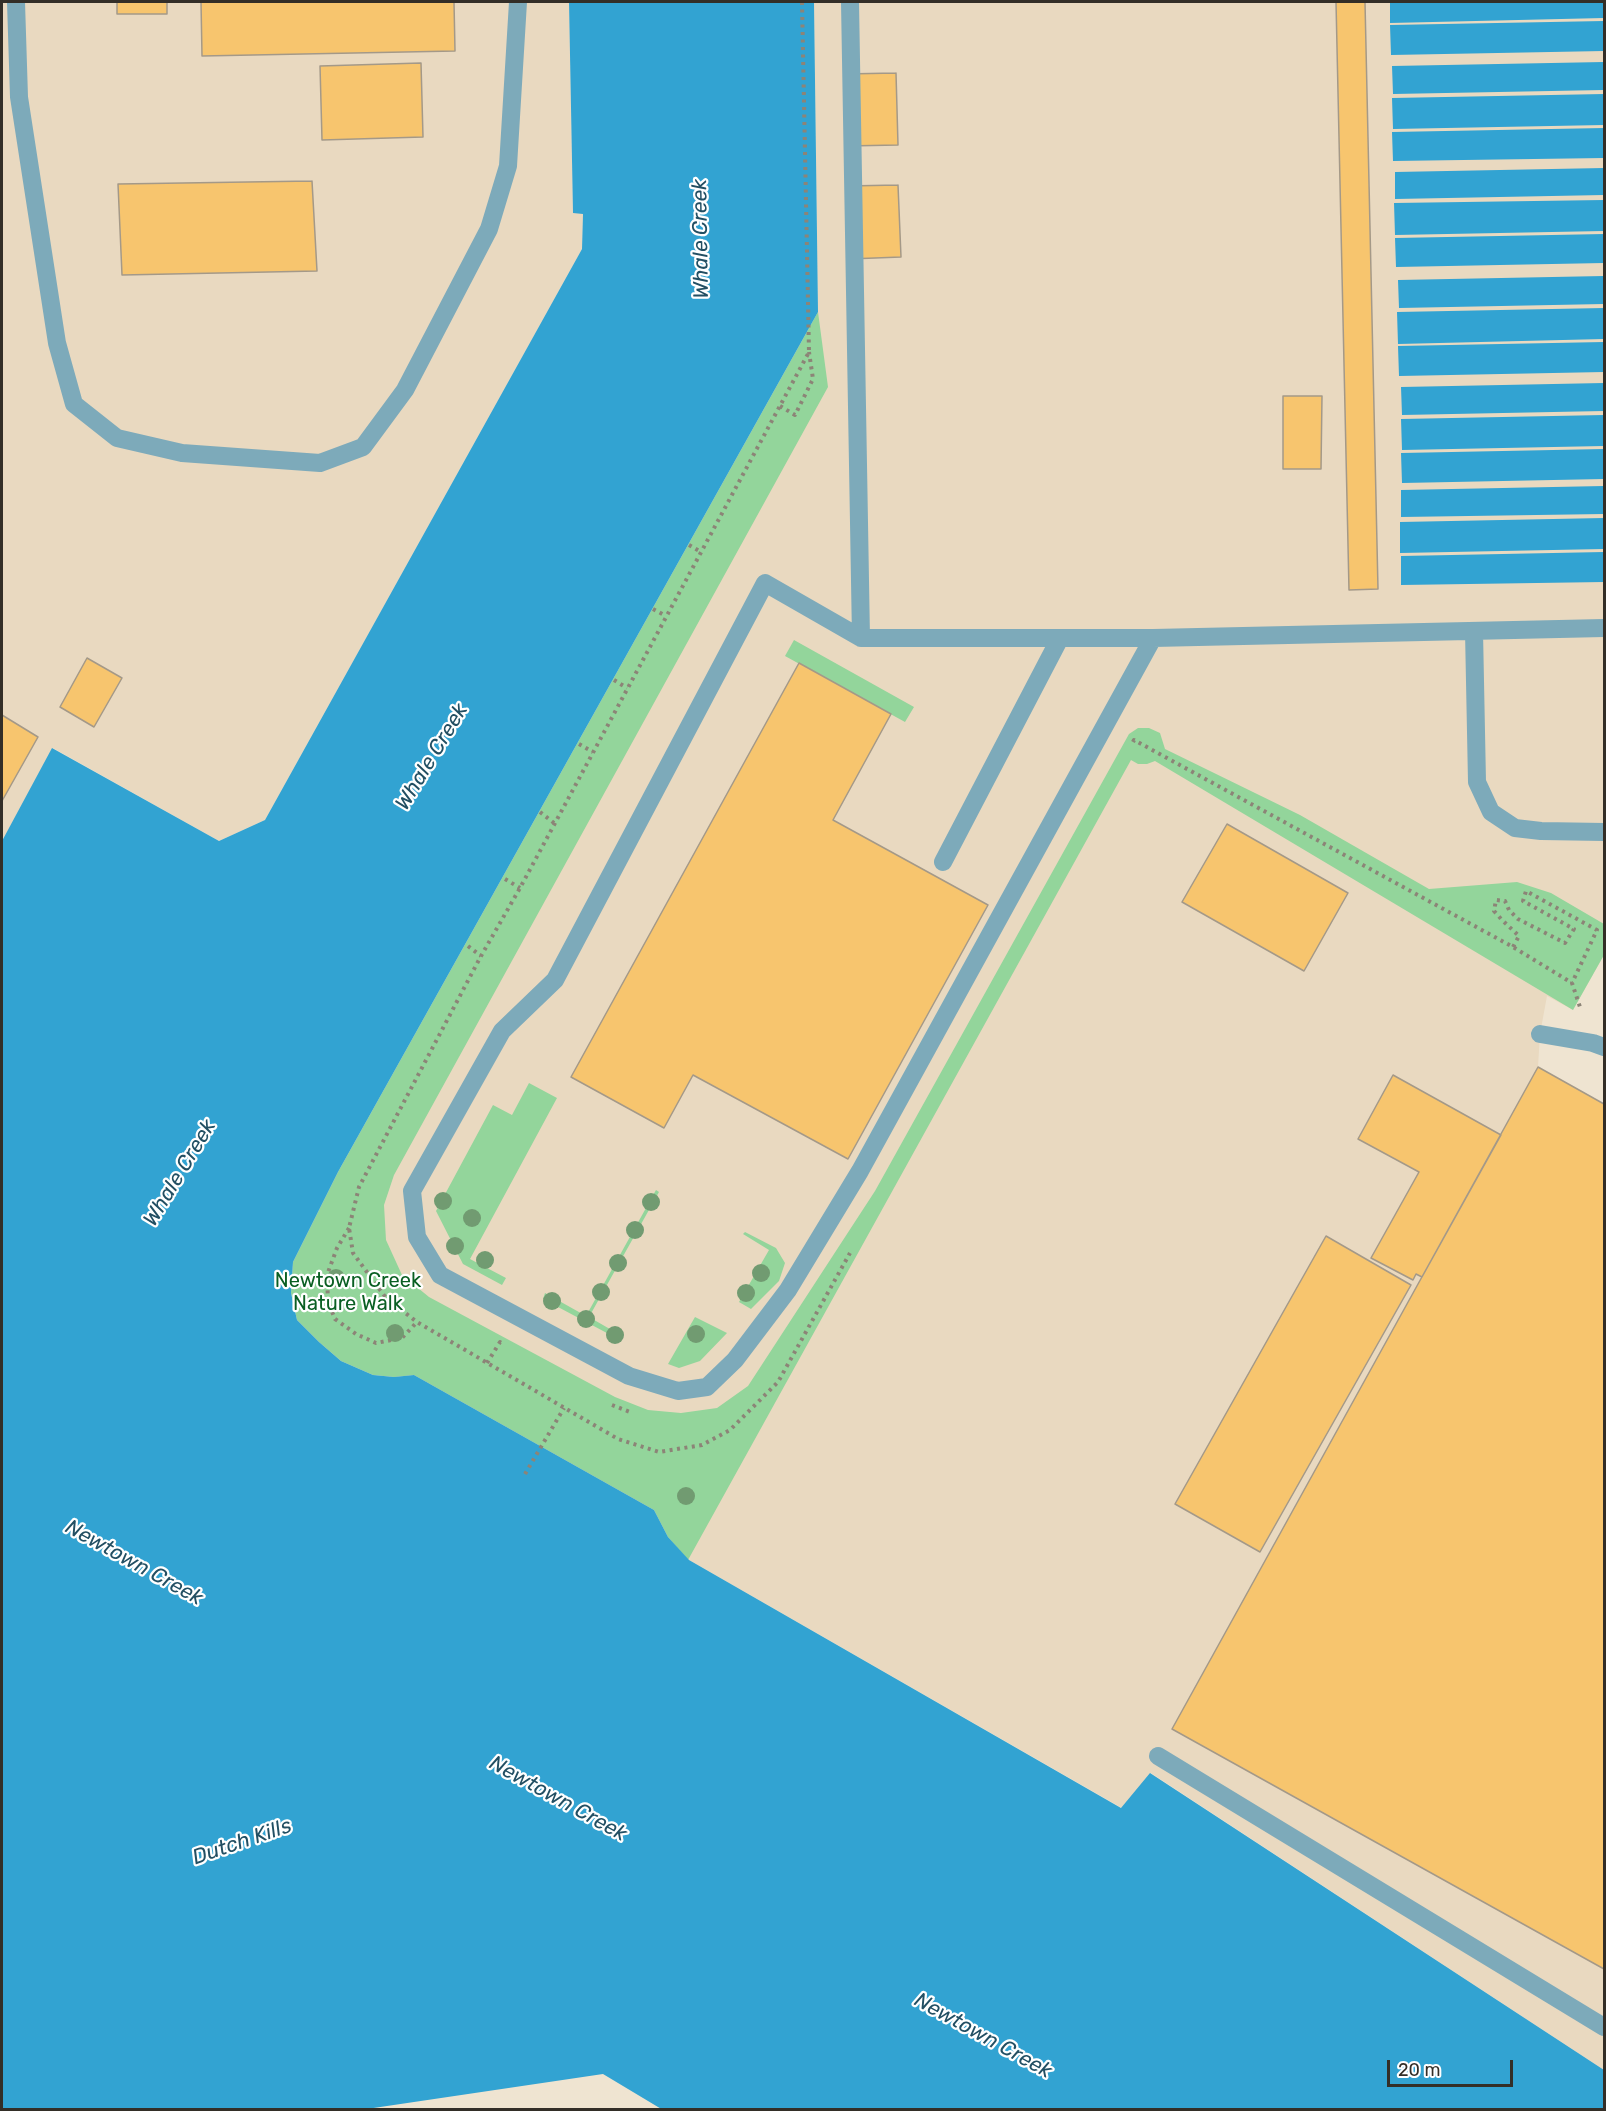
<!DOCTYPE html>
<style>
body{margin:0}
#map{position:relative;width:1606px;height:2111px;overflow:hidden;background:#efe4d1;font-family:Rubik,sans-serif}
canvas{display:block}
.frame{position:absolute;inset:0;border:3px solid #332e27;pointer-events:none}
.scale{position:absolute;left:1387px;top:2060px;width:126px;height:27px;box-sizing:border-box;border:3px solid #332e27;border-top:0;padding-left:8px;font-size:18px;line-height:21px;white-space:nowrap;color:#332e27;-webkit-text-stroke:4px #fff;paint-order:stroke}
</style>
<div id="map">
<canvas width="1606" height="2111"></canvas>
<div class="frame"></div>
<div class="scale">20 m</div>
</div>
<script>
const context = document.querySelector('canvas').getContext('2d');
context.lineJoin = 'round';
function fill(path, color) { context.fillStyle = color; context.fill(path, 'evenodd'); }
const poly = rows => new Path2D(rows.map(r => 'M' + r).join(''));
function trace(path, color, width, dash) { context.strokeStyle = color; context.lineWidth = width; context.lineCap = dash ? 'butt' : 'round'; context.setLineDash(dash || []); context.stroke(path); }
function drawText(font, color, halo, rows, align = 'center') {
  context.font = font + ' Rubik,sans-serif'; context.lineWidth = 4.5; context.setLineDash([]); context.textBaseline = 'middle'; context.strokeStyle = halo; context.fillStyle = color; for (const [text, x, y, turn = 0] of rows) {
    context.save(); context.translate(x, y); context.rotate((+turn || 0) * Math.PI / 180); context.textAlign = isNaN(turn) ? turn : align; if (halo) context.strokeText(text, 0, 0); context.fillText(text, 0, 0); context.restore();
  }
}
const built = poly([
 [2,2,569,2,573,212,583,213,582,249,265,820,219,841,53,748,2,841],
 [814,2,1604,2,1604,955,1573,1010,1547,996,1540,1034,1538,1067,1604,1104,1604,2070,1151,1773,1122,1808,689,1560,668,1537,654,1510,414,1375,394,1377,297,1320,818,312]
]);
const green = poly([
 [818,312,828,387,394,1175,384,1205,386,1240,402,1275,429,1297,615,1397,648,1410,681,1413,717,1408,748,1386,875,1191,1129,734,1138,728,1149,728,1160,733,1165,749,1300,815,1429,889,1517,882,1551,893,1604,924,1604,955,1573,1010,1155,761,1147,764,1138,764,1131,760,688,1560,668,1537,654,1510,414,1375,394,1377,373,1375,341,1361,319,1342,297,1320,291,1293,293,1262,338,1172],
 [794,640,914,707,905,722,785,656],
 [529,1083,557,1098,470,1259,506,1278,502,1285,463,1264,436,1211,493,1105,512,1115],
 [656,1190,659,1192,589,1317,622,1336,620,1340,543,1299,545,1293,586,1316],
 [745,1232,776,1248,785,1263,779,1281,751,1309,739,1302,769,1250,743,1234],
 [695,1317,727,1333,700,1361,679,1368,668,1364]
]);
const water = poly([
 [569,2,814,2,818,312,338,1172,293,1262,291,1293,297,1320,319,1342,341,1361,373,1375,394,1377,414,1375,654,1510,668,1537,689,1560,1121,1808,1150,1773,1604,2070,1604,2109,663,2110,603,2074,360,2110,2,2109,2,841,52,748,219,841,265,820,582,249,583,214,573,213],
 [1390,2,1604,2,1604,18,1390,23],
 [1604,21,1604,51,1391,55,1390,25],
 [1604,62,1604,90,1393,94,1392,66],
 [1604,94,1604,125,1393,129,1392,98],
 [1604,128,1604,158,1393,161,1392,132],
 [1604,168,1604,195,1395,199,1395,172],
 [1604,200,1604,231,1395,235,1394,203],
 [1604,234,1604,263,1396,267,1395,238],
 [1604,276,1604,304,1399,308,1398,280],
 [1604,308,1604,339,1398,344,1397,312],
 [1604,342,1604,372,1399,376,1398,346],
 [1604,383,1604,411,1402,415,1401,387],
 [1604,415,1604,446,1402,450,1401,419],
 [1604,449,1604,479,1402,483,1401,453],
 [1604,486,1604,514,1401,517,1401,490],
 [1604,518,1604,549,1400,553,1400,522],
 [1604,552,1604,582,1401,585,1401,556]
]);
const building = poly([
 [117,2,167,2,167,14,117,14,117,2],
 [201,2,454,2,455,51,202,56,201,2],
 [1336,2,1365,2,1378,589,1349,590,1336,2],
 [421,63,423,137,322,140,320,66,421,63],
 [896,73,898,145,846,146,844,74,896,73],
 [312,181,317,271,122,275,118,184,312,181],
 [898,185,901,257,849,259,847,186,898,185],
 [1283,396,1322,396,1321,469,1283,469,1283,396],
 [87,658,122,678,94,727,60,707,87,658],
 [799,663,891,714,833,820,988,905,848,1159,693,1075,664,1128,571,1077,799,663],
 [2,715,38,737,2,801,2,715],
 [1227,824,1348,893,1304,971,1182,902,1227,824],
 [1538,1067,1604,1104,1604,1969,1172,1729,1538,1067],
 [1393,1075,1501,1135,1422,1277,1416,1274,1413,1280,1371,1258,1419,1172,1358,1139,1393,1075],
 [1326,1236,1411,1285,1260,1552,1175,1504,1326,1236]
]);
const path = poly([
 [802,2,809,352,520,888,481,956,359,1187,349,1228,353,1253,386,1298,417,1322,618,1439,659,1452,702,1445,730,1430,778,1382,850,1253],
 [780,406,795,415,813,379,809,352],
 [689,545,701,552],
 [653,609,666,616],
 [614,680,627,688],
 [1133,742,1134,740,1513,947,1572,983],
 [579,744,593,752],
 [540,812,554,823],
 [505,879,520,888],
 [468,946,481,956],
 [1513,947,1519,936,1502,920,1494,911,1496,900,1505,901,1509,910,1518,919,1565,943,1574,929,1523,901,1526,891,1597,930,1572,983,1581,1010],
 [349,1228,337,1248,327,1275,328,1302,335,1319,356,1334,376,1343,402,1338,417,1322],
 [487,1363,500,1342,501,1343],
 [612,1405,630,1412],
 [525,1474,564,1408]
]);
const minor = poly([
 [16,2,19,97,57,343,74,404,117,438,182,453,320,463,363,447,405,390,489,229,508,166,518,2],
 [850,2,861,638],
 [1474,631,1477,782,1491,812,1515,828,1541,831,1604,832],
 [1153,638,860,1171,788,1290,735,1360,707,1387,678,1391,629,1376,440,1275,417,1237,412,1191,502,1031,555,980,765,583,861,638,1153,638,1604,628],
 [943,862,1060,638],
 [1540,1034,1593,1043,1604,1047],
 [1158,1756,1604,2027]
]);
const trees = [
 [443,1201],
 [651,1202],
 [472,1218],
 [635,1230],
 [455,1246],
 [485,1260],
 [618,1263],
 [761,1273],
 [336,1278],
 [601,1292],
 [746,1293],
 [552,1301],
 [586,1319],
 [395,1333],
 [696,1334],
 [615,1335],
 [686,1496]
];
const parkNames = [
 ["Newtown Creek",348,1281],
 ["Nature Walk",348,1304]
];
const waterNames = [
 ["Whale Creek",701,239,-91],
 ["Whale Creek",432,757,-59],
 ["Whale Creek",180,1173,-59],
 ["Newtown Creek",134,1563,29],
 ["Newtown Creek",558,1799,29],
 ["Dutch Kills",242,1842,-19],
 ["Newtown Creek",983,2036,29]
];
fill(built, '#e9d9c0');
fill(green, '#93d59b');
fill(water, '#32a3d2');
fill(building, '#f7c56e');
trace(building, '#a49988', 1.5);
trace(path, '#8c8477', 4, [3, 4.5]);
trace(minor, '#7daaba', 18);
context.fillStyle = '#719b71';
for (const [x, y] of trees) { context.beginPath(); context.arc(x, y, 9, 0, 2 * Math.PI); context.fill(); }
drawText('20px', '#0a5f23', '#fff', parkNames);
drawText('italic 21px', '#224f63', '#fff', waterNames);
</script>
